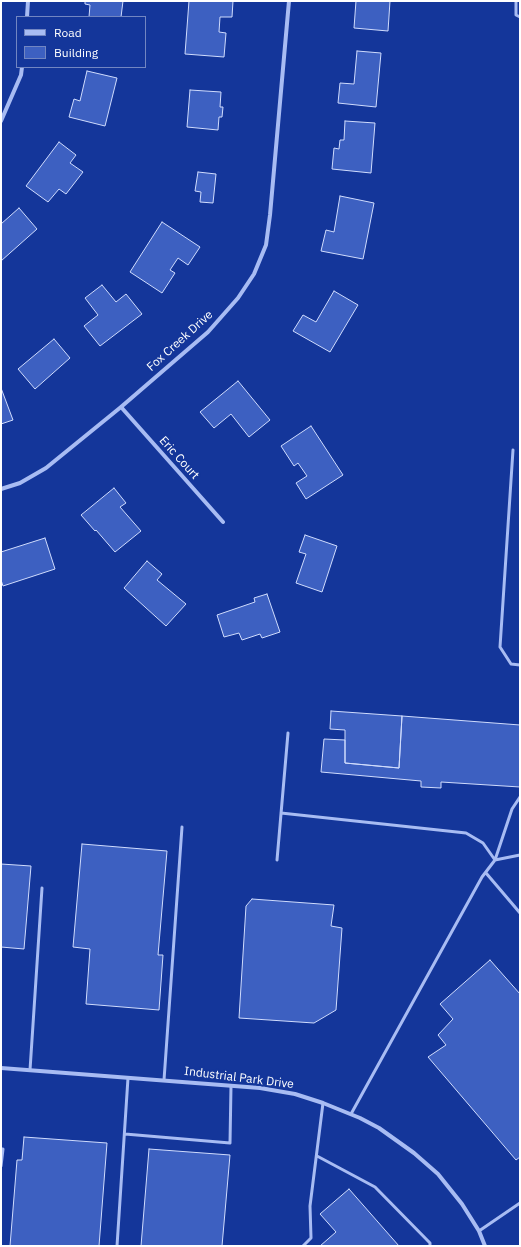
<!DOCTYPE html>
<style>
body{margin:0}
#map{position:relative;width:521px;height:1247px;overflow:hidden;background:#14369a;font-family:"IBM Plex Sans",sans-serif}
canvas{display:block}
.frame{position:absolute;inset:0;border:2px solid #fff;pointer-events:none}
.legend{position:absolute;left:16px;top:16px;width:130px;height:52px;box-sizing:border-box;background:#14369a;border:1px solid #7286c2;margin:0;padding:5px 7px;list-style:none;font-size:12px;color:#fff}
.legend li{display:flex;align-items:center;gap:8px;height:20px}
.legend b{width:20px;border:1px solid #7286c2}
</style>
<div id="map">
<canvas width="521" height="1247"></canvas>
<div class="frame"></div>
<ul class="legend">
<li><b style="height:5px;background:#a8bcf3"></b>Road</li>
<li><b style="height:11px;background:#3d60c1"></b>Building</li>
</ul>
</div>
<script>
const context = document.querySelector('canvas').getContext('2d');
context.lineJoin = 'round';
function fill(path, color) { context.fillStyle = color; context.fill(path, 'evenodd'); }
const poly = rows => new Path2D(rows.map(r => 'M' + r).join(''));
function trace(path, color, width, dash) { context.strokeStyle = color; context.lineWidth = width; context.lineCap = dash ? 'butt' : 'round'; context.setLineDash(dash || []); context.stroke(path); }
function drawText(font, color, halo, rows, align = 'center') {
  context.font = font + ' "IBM Plex Sans",sans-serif'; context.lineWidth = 4; context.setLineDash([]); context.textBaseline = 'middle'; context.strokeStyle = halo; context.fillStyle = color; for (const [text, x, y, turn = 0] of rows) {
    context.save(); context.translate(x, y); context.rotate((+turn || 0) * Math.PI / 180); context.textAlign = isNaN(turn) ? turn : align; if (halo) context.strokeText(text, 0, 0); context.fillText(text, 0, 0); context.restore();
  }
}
const building = poly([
 [85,1,123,1,121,17,89,17,90,5,85,4,85,1],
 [189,1,233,1,232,17,220,17,219,32,226,33,224,57,185,54,189,1],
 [356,1,390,1,388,31,354,28,356,1],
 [357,51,381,53,376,107,338,103,340,83,354,84,357,51],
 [87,71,117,78,105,126,69,117,74,99,80,101,87,71],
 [190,90,221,92,220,107,223,107,222,117,219,117,218,130,187,127,190,90],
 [345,121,375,123,371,173,332,169,334,148,339,149,340,140,344,140,345,121],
 [59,142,76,155,70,163,83,172,66,194,59,189,48,202,26,186,59,142],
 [198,172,216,174,213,203,200,202,201,192,195,191,198,172],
 [340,196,374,203,363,259,321,251,326,230,334,232,340,196],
 [19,208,37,229,1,261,1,224,19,208],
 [162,222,200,247,188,265,178,258,170,270,175,273,162,293,130,272,162,222],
 [102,285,116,302,126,294,142,314,100,346,84,326,98,315,85,298,102,285],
 [334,291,358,305,330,352,293,331,303,315,316,322,334,291],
 [54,339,70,358,35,389,18,369,54,339],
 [238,381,270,420,249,437,231,414,214,428,200,412,238,381],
 [1,388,13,420,1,424,1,388],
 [311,426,343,475,306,499,296,483,307,476,298,463,294,466,281,446,311,426],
 [114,488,126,503,120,507,141,531,115,552,96,530,95,531,81,515,114,488],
 [305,535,337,546,322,592,296,583,306,554,299,552,305,535],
 [45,538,55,569,3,586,1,580,1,552,45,538],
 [147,561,162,574,157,580,186,604,166,626,124,588,147,561],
 [267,594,280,632,262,638,260,634,242,640,239,633,224,637,217,615,255,602,254,598,267,594],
 [331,711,402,716,399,768,345,763,345,730,330,729,331,711],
 [402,716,520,725,520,787,441,782,441,788,421,787,421,781,321,772,324,739,345,740,345,763,399,768,402,716],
 [82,844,167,851,158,955,163,955,159,1010,86,1004,90,949,73,947,82,844],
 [1,864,31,866,24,949,1,947,1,864],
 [252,899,334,905,331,926,342,928,336,1010,314,1023,239,1018,246,906,252,899],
 [490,960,520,994,520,1157,516,1160,428,1057,446,1045,438,1035,453,1019,440,1004,490,960],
 [24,1137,107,1143,99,1246,10,1246,17,1160,22,1160,24,1137],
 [149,1149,230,1155,222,1246,141,1246,149,1149],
 [349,1189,399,1246,320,1246,336,1232,320,1214,349,1189]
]);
const lane = poly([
 [516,1,516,15,520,17],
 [513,450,500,647,511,664,520,665],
 [281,813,466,833,483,843,495,860],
 [277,860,288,733],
 [495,860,512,809,520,797],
 [486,873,520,913],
 [30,1070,42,888],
 [164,1080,182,827],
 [351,1114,482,877,495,860,520,855],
 [125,1134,230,1143,231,1086],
 [1,1149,3,1149,1,1166],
 [317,1156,375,1187,430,1243,430,1246],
 [479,1231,520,1203],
 [117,1246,128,1078],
 [303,1246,311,1238,310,1206,323,1103]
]);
const street = poly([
 [27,17,28,1],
 [1,121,21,75,22,67],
 [121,407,223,522],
 [1,489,20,483,46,468,121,407,208,332,238,298,254,274,266,245,270,215,289,1],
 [1,1068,260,1088,295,1094,323,1103,360,1118,379,1128,414,1153,438,1174,462,1204,479,1231,485,1246]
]);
const streetNames = [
 ["Fox Creek Drive",180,341,-42],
 ["Eric Court",179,458,48],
 ["Industrial Park Drive",239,1078,7]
];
fill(building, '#3d60c1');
trace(building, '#d0dcfd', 1);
trace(lane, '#a8bcf3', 3);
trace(street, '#a8bcf3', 4);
drawText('12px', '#fff', '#14369a', streetNames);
</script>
